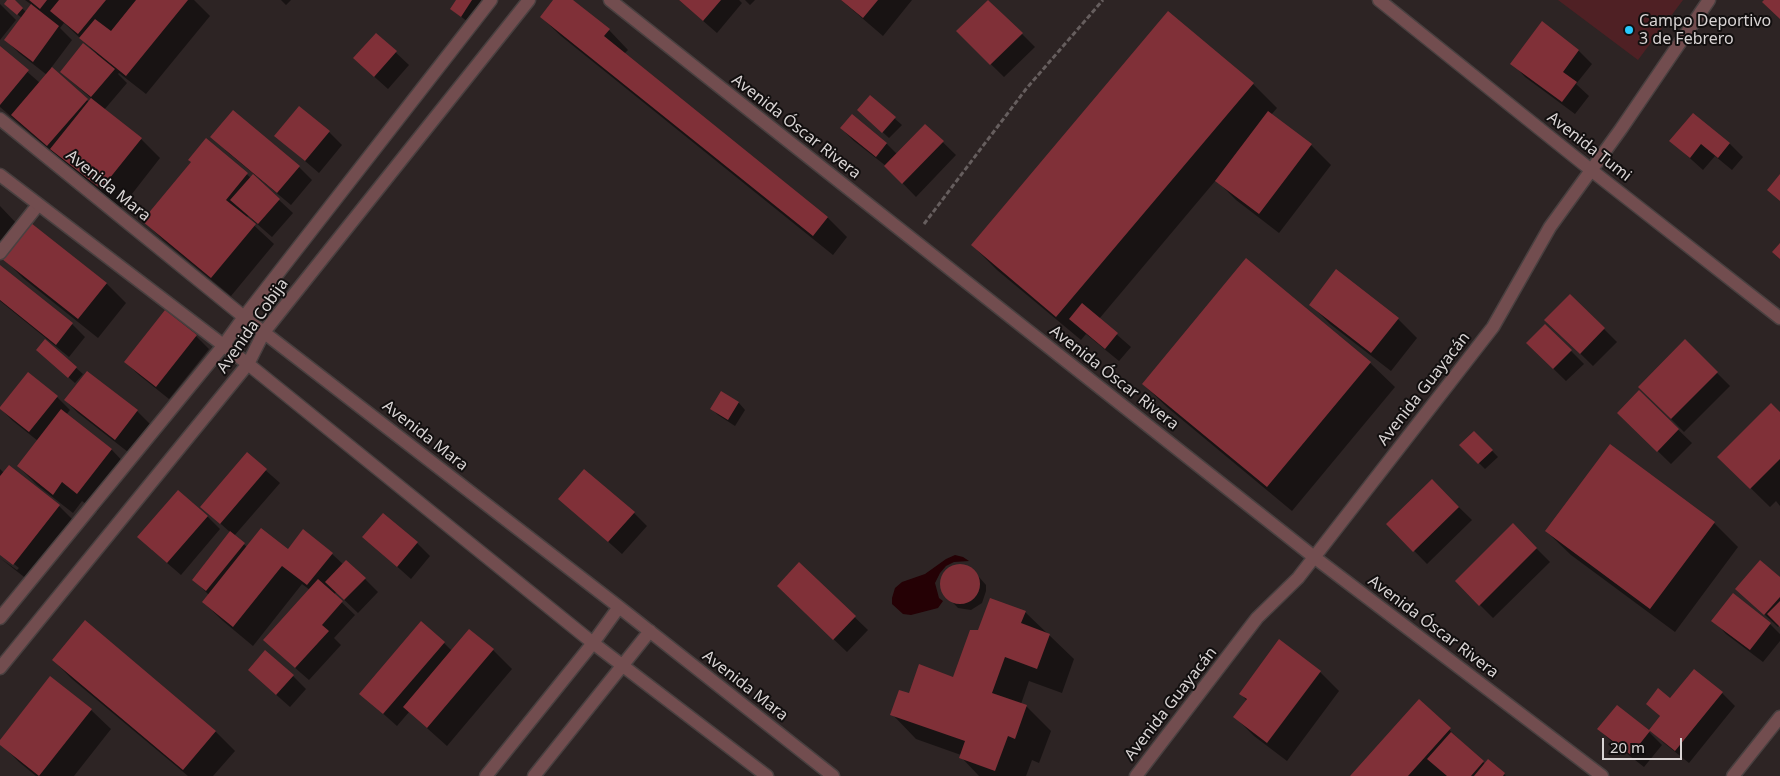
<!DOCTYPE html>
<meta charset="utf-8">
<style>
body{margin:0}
#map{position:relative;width:1780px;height:776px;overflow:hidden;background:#2d2424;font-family:"Noto Sans",sans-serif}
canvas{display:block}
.scale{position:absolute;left:1602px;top:738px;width:80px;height:22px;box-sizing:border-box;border:2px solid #d9d4d4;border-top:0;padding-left:6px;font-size:15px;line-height:18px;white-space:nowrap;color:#d9d4d4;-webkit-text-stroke:4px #120f0f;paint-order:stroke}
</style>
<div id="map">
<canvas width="1780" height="776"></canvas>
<div class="scale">20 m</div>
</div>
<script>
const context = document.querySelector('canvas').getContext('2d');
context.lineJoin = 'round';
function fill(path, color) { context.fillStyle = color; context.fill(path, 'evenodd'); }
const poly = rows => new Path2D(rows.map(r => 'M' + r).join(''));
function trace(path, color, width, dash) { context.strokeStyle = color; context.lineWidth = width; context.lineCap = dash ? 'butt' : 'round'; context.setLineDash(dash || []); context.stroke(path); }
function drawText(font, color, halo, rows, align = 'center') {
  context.font = font + ' "Noto Sans",sans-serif'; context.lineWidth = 4; context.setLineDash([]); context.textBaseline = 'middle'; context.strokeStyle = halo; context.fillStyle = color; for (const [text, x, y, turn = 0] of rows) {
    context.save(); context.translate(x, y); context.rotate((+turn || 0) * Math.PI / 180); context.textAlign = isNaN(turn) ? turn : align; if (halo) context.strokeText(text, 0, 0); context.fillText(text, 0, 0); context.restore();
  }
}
const green = poly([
 [1558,0,1683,0,1638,60]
]);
const water = poly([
 [955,555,963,557,969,561,954,562,946,566,940,573,935,583,939,598,943,601,938,608,911,615,903,614,892,604,892,598,895,588,902,582,925,574,946,559]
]);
const shadow = poly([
 [9,0,13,0,26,12,32,5,25,0,194,0,210,16,146,94,119,73,118,74,127,83,104,110,141,139,160,158,121,208,71,168,0,107,0,48,40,83,47,75,19,53,6,40,22,18,12,10],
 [64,23,97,54,61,72,92,99,89,102,51,68,72,40,60,28],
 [281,0,291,0,286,5],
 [457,0,483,0,468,22,451,9],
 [555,0,571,0,609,30,628,50,624,54,828,218,847,237,833,255,561,36,541,17],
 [679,0,739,0,742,3,717,33],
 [745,0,755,0,750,5],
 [841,0,912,0,883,36],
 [989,1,1035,47,1004,77,958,32],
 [0,4,16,20,0,40],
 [376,34,409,65,388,89,368,71],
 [1578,50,1592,64,1576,84,1589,96,1575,114,1525,77,1512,63],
 [1253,84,1277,108,1271,115,1311,145,1331,165,1279,233,1236,200,1216,180,1099,319,1131,347,1119,361,1086,334,1081,340,997,270,972,245],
 [870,97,902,125,889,138,865,116],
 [1693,114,1730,144,1743,157,1732,170,1715,156,1703,170,1671,141],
 [925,125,956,155,916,197,886,166,854,141,841,128,887,144,897,154],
 [329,132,342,145,319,173,276,136],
 [207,140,251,178,253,176,293,213,272,237,248,216,246,218,274,244,231,296,163,240,144,221,193,162],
 [225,150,299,167,312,180,291,205],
 [0,206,18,225,0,246],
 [31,225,107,284,126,303,98,338,23,278,4,259],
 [1246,260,1370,363,1395,387,1292,511,1168,408,1143,384],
 [0,266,72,324,85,337,69,357,0,301],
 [1337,271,1398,319,1417,338,1391,371,1330,324,1311,305],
 [1546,320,1604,329,1617,342,1593,366],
 [1545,325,1584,364,1566,381,1527,343],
 [196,336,209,349,169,399,139,375,125,362],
 [45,341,83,374,75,383,44,356],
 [1685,341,1730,386,1684,432,1639,387],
 [1639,392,1692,443,1671,464,1632,426],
 [721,393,739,403,745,410,735,426,718,415,712,409],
 [57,397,70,410,66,415,111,449,130,469,97,512,82,501,73,513,37,485,18,466,38,441,13,421,0,408],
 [65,400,137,411,150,424,128,452,78,413],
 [1780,414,1780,506,1776,501,1770,507,1719,457],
 [1474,432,1498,457,1485,469,1461,445],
 [247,454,280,483,234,536,247,547,332,554,344,565,365,579,378,592,358,613,336,592,334,595,355,615,334,638,341,645,309,680,278,653,310,590,302,584,253,646,223,621,203,602,209,595,194,580,231,533,202,507],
 [9,467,59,506,78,525,33,584,0,558,17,570,19,568,0,553,0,469,4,473],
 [1432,481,1472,520,1427,564,1388,524],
 [560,499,634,513,647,526,622,554],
 [207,516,220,529,181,575,152,550],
 [1714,523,1738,547,1675,632,1571,555,1546,531],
 [1513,525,1550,562,1493,618,1456,581],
 [364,537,417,543,430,556,411,579],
 [799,564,868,630,847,652,778,586],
 [960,565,971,568,986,585,986,591,982,603,971,610,958,608,942,591,942,578,949,568],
 [1780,579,1780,625,1778,627,1737,589],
 [1733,595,1770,624,1780,634,1780,641,1763,662,1726,634,1713,620],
 [1025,612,1074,659,1062,693,1029,681,1021,704,1027,707,1051,731,1039,763,1032,760,1026,776,979,776,961,757,961,755,916,739,892,714,910,694,954,678,979,631],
 [85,622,216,732,235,751,213,776,188,776,72,679,53,660],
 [444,643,452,651,493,650,512,669,447,746,409,712,397,726,361,694],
 [1320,672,1339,691,1287,761,1254,736,1235,717,1247,701,1240,693],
 [293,676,306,689,290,707,263,683],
 [50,678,91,710,111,729,74,776,36,776,19,762,0,743],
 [1722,693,1735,706,1689,763,1664,743,1651,730,1661,717,1647,704],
 [1419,701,1485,764,1488,761,1506,776,1351,776],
 [1599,729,1649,732,1662,745,1644,767,1612,742]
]);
const building = poly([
 [7,0,15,0,23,8,17,15,4,4],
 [29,0,47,0,40,9],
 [59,0,106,0,78,34,50,11],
 [136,0,188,0,126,76,79,38,95,19,111,31],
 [456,0,472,0,461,17,450,9],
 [553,0,573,0,610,29,604,36,828,217,813,236,540,17],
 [679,0,721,0,703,21],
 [841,0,878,0,863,18],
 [988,0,1023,33,990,65,956,31],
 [1764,0,1780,0,1780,19,1762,2],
 [31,4,59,26,33,62,4,40],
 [1168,11,1254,83,1056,317,971,245],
 [1542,21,1579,50,1563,72,1577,82,1562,102,1510,64],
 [376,33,397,51,374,77,353,58],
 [83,43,115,69,91,97,60,72],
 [0,46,29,70,0,105],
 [52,67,88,99,47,146,11,115],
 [870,95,896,117,882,133,857,110],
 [91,98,142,138,101,189,50,149],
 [299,106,330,131,305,161,274,136],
 [233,110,300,166,277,193,210,137],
 [1268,111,1312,144,1259,214,1215,181],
 [1693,113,1730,143,1718,158,1701,144,1690,158,1669,141],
 [852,114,887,143,876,157,840,128],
 [925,124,944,141,902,184,884,166],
 [206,138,248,173,226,200,256,224,211,278,142,221,191,162,188,160],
 [253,174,280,199,258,224,230,200],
 [1780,174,1780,201,1767,190],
 [31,223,107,283,78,319,2,259],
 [1780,243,1780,259,1772,252],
 [1246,258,1371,362,1267,487,1142,384],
 [0,265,73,323,56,345,0,300],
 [1336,269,1399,318,1371,353,1309,305],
 [1570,294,1605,328,1580,354,1544,320],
 [1082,303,1118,333,1105,349,1069,319],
 [165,310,197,335,156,387,124,362],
 [1545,324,1572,350,1553,369,1526,343],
 [45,339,77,367,68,378,36,350],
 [1685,339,1718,372,1671,419,1638,387],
 [87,371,138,410,115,440,64,400],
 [28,372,58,396,29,432,0,409,0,407],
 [1639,390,1679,429,1657,452,1617,413],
 [721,391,739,402,728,420,710,409],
 [1771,403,1780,412,1780,459,1750,489,1717,457],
 [61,409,112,449,77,494,62,482,53,495,17,466],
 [1474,431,1493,450,1478,464,1459,445],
 [1610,444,1715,522,1650,609,1545,531],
 [247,452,267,469,220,524,200,507],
 [9,465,60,505,13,565,0,555,0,476],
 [584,469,635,512,608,542,558,499],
 [1432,479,1459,507,1413,552,1386,524],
 [178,490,208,516,167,563,137,537],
 [383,513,418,542,397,567,362,537],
 [1513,523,1537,548,1479,606,1455,581],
 [261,528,288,549,303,529,333,553,307,585,282,566,233,627,202,602],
 [230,531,245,543,206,591,192,580],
 [346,560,366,578,344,600,325,582],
 [1760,560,1780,577,1780,597,1764,615,1735,589],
 [799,562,856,616,833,640,777,586],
 '940 584a20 20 0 1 1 40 0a20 20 0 1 1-40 0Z',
 [318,579,343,601,322,625,329,631,295,668,263,640],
 [1733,593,1771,623,1750,650,1711,621],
 [990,598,1026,611,1021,623,1050,634,1037,669,1005,657,992,693,1027,705,1015,739,1008,736,995,771,959,758,965,741,890,715,899,690,909,693,919,664,953,677,970,630,978,630],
 [1780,601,1780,627,1767,614],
 [85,620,216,731,183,770,52,660],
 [421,621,445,642,383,714,359,694],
 [469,629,494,649,427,728,403,707],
 [1279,639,1321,671,1267,743,1233,717,1247,699,1239,694],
 [265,650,294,675,276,695,248,670],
 [1694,669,1723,692,1675,751,1650,731,1631,755,1597,729,1617,705,1649,730,1660,716,1646,704,1658,688,1670,698],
 [50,676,92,709,39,776,0,745,0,740],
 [1419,699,1451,728,1408,776,1350,776],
 [1451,732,1484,761,1471,776,1447,776,1427,759],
 [1488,759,1505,773,1503,776,1474,776]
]);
const path = poly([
 [924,224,1026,89,1103,0]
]);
const service = poly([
 [0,253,38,205]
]);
const minor = poly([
 [610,0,1314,557,1602,776],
 [1379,0,1591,170,1780,318],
 [0,119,244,317,619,607,833,776],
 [0,175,248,364,593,643,767,776],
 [0,618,223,346,244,317,491,0],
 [0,668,248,364,264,332,529,0],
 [486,776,593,643,619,607],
 [534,776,650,631],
 [1136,776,1257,618,1298,578,1493,327,1550,227,1621,129,1709,0],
 [1733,776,1780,717]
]);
const markers = [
 [1629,30,5,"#26c9fe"]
];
const poiNames = [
 ["Campo Deportivo",1639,21],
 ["3 de Febrero",1639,39]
];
const streetNames = [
 ["Avenida Óscar Rivera",796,127,38],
 ["Avenida Tumi",1589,147,38],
 ["Avenida Mara",108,186,39],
 ["Avenida Cobija",253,326,-55],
 ["Avenida Óscar Rivera",1114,378,38],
 ["Avenida Guayacán",1424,389,-52],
 ["Avenida Mara",425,436,38],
 ["Avenida Óscar Rivera",1433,627,37],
 ["Avenida Mara",745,686,38],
 ["Avenida Guayacán",1171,704,-52]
];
fill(green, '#4f2024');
fill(water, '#250105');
fill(shadow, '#0007');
fill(building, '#803038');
trace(service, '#494040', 15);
trace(minor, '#494040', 15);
trace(path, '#665e5e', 3, [5, 2.5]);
trace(service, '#724d4f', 12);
trace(minor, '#724d4f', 12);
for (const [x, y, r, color] of markers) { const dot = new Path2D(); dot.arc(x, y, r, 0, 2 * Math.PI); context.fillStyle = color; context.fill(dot); trace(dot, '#120f0f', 2); }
drawText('16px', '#d9d4d4', '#120f0f', poiNames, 'left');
drawText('16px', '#d9d4d4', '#120f0f', streetNames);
</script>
